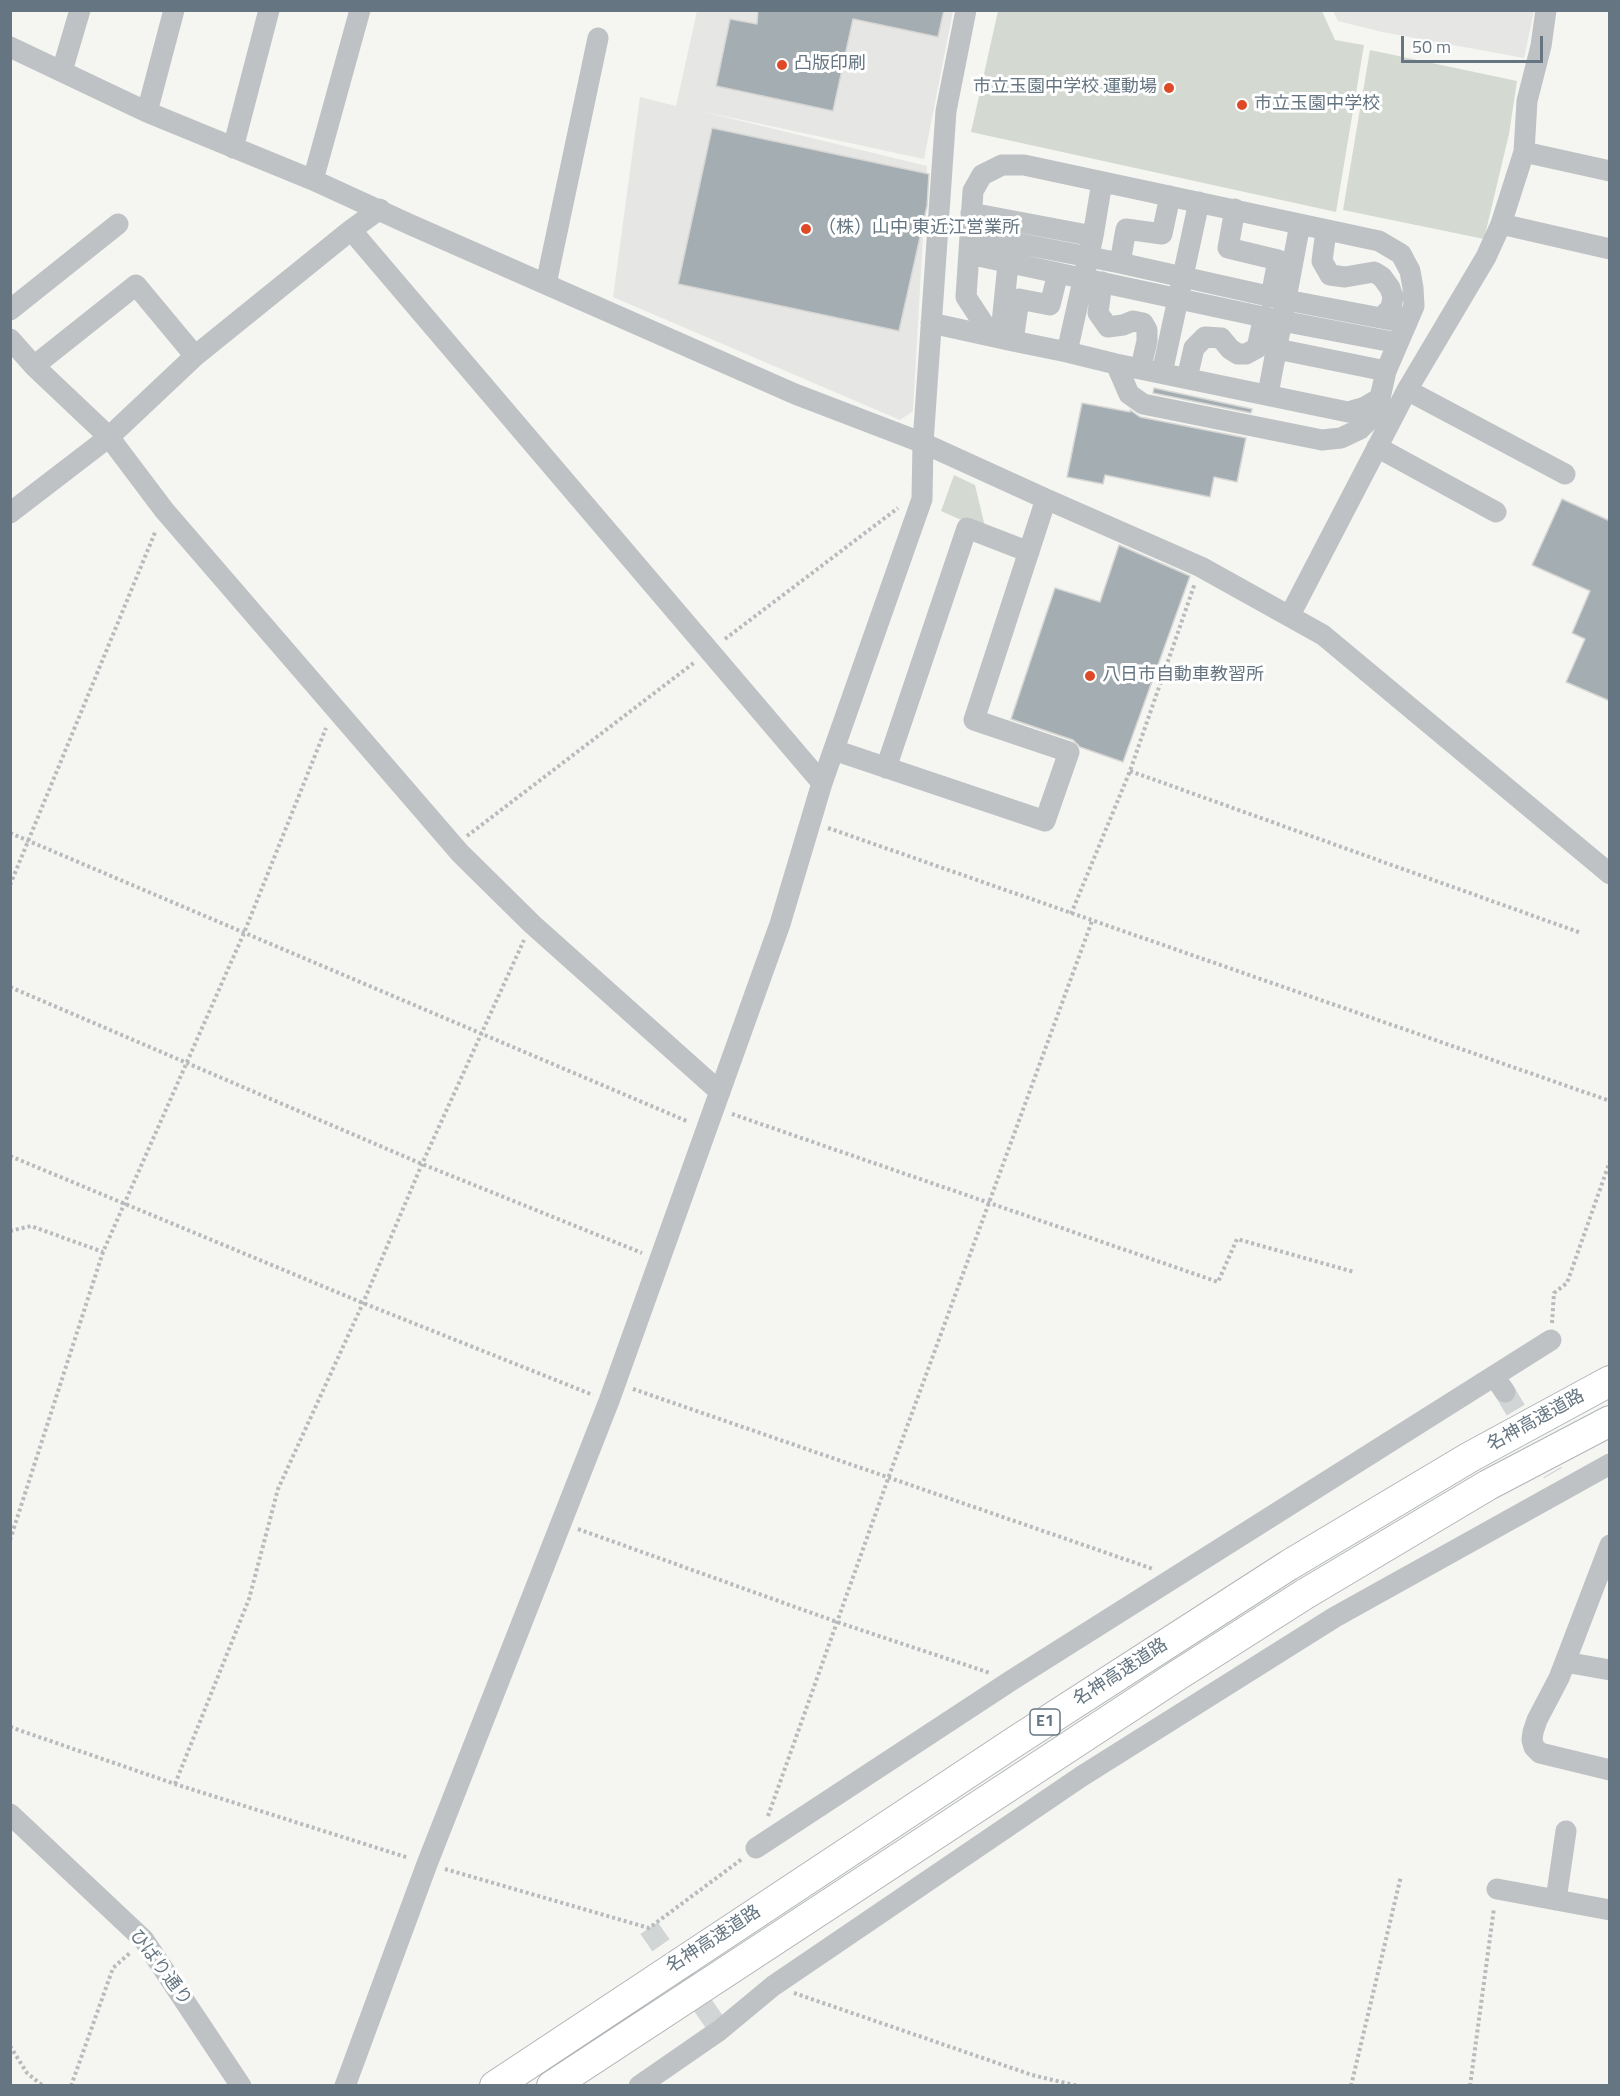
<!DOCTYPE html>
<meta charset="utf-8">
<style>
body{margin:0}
#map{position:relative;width:1620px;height:2096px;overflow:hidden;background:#f5f5f1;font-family:"Titillium Web",sans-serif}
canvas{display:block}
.frame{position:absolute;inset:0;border:12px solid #657682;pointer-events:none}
.scale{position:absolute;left:1401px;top:36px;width:142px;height:27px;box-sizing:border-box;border:3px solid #657682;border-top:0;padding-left:8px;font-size:18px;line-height:21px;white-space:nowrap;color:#657682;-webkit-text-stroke:4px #fff;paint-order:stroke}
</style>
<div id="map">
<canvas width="1620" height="2096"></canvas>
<div class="frame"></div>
<div class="scale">50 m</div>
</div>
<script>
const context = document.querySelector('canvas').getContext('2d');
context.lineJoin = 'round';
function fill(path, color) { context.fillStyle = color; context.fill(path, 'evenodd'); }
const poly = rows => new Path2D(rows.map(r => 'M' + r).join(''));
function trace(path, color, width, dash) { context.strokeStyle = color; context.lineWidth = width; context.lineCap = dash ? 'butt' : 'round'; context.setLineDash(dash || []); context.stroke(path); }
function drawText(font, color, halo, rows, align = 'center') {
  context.font = font + ' "Titillium Web","Noto Sans JP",sans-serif'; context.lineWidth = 6; context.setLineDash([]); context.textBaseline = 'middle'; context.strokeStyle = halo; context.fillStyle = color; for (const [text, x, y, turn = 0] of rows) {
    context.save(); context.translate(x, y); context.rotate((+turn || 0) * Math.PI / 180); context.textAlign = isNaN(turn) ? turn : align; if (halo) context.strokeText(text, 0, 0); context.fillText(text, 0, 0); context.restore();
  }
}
const built = poly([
 [697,11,953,11,924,159,696,110,927,166,913,411,900,420,613,297,640,97,676,106],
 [1333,11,1534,11,1524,58,1382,32,1338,21]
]);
const green = poly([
 [998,11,1322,11,1335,40,1364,45,1336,212,971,132],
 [1370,50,1517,81,1509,134,1484,239,1343,210],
 [954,475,975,485,986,531,941,511]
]);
const building = poly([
 [758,10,944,10,938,37,853,19,833,111,716,86,730,19,757,24,758,10],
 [712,128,929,174,927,206,899,331,678,284,712,128],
 [1154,388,1252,409,1251,413,1153,393,1154,388],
 [1082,403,1130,412,1130,410,1140,417,1246,438,1237,482,1214,477,1210,497,1105,475,1103,484,1067,477,1082,403],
 [1562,499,1610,521,1610,701,1566,682,1585,639,1572,633,1590,591,1532,565,1562,499],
 [1119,545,1190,576,1123,762,1080,747,1073,740,1011,719,1055,588,1100,602,1119,545]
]);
const minorTunnel = poly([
 [1505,1392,1553,1473],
 [649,1928,720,2030]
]);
const path = poly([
 [725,639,898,508],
 [1130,771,1581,933],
 [828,828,1610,1101],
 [10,833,689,1122],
 [467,836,695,662],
 [10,885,156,530],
 [1071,914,1130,771,1195,583],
 [10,987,422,1164,642,1253],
 [732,1114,1218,1282,1237,1239,1354,1272],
 [10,1156,363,1303,593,1395],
 [10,1231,31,1226,103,1252],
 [1552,1323,1554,1293,1567,1283,1610,1161],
 [633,1389,1153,1569],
 [578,1529,837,1622,990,1673],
 [10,1540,103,1252,244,933,326,728],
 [10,1727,175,1784,409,1858],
 [175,1784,249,1599,278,1489,363,1303,422,1164,524,940],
 [768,1816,889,1476,1092,921],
 [445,1869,649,1928,742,1859],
 [794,1993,1032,2075,1078,2086],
 [10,2046,27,2073,43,2086],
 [71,2086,113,1968,131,1952],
 [1351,2086,1401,1876],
 [1470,2086,1494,1908]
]);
const minor = poly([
 [10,47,147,112,313,180,409,224,795,394,923,443,1046,499,1201,567,1323,635,1610,874],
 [62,71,80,10],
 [147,112,174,10],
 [233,148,269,10],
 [1524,152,1610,171],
 [313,180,360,10],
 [1235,209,1228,248,1278,260,1271,297],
 [971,213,1093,236],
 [1501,224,1610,249],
 [351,230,822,783],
 [1326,231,1322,261,1330,275,1345,277,1374,272,1382,277,1390,288,1393,297,1391,308,1381,318],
 [970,234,1120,263,1286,300,1407,323],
 [969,254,1282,321,1398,343],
 [1120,263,1126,229,1162,234,1170,196],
 [1102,282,1098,313,1108,327,1123,325,1133,321,1143,323,1147,330,1147,341,1141,367],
 [546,284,598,38],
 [10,310,118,224],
 [931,323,1013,341,1067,352,1116,364,1348,412,1365,407,1380,398,1386,371,1414,306,1413,288,1410,271,1401,254,1379,241,1024,165,1002,165,982,175,973,191,966,297,989,332,1001,338],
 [1002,323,1008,264],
 [10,339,34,366,109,437,164,510,460,853,532,924,720,1092],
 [1013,341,1019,299,1050,305,1058,273],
 [1277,349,1386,371],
 [1067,352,1093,236,1102,182],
 [1116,364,1129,394,1143,404,1322,440,1341,438,1360,429,1372,417,1380,398],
 [34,366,136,285,195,356],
 [1162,373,1199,202],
 [1187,378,1194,348,1205,337,1221,338,1230,349,1238,354,1246,354,1257,348,1264,316],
 [1407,390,1565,474],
 [1268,394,1300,224],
 [1377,447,1496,512],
 [10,513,109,437,195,356,351,230,380,209],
 [1290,615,1407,390,1486,257,1501,224,1524,152,1527,101,1541,46,1546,10],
 [834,750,1045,821,1069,752,974,720,1046,499],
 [886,768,967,528,1029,552],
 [1494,1376,1505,1392],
 [1610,1545,1559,1678,1537,1720,1533,1732,1532,1740,1534,1747,1540,1753,1610,1770],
 [1565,1662,1610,1670],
 [10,1814,144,1940,241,2086],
 [756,1848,1012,1680,1551,1340],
 [1497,1889,1610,1910],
 [1556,1900,1566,1831],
 [345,2086,427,1864,609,1401,780,924,822,783,922,499,923,443,946,111,966,10],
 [639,2086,720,2030,773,1986,1082,1776,1335,1617,1610,1464]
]);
const highway = poly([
 [495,2086,1016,1741,1289,1565,1470,1457,1610,1381],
 [552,2086,1178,1675,1305,1594,1488,1485,1610,1421]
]);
const markers = [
 [782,65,6,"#de4a28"],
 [1169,88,6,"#de4a28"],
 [1242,105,6,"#de4a28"],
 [806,229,6,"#de4a28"],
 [1090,676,6,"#de4a28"]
];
const shields = [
 [1045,1722,30]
];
const shieldNames = [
 ["E1",1045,1722]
];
const poiNames = [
 ["凸版印刷",794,65],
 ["市立玉園中学校 運動場",1157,88,"right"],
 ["市立玉園中学校",1254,105],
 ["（株）山中 東近江営業所",818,229],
 ["八日市自動車教習所",1102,676]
];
const streetNames = [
 ["名神高速道路",1536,1421,-29],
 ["名神高速道路",1121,1673,-33],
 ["名神高速道路",714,1940,-33],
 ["ひばり通り",160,1968,53]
];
fill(built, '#e6e6e5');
fill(green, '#d4dad1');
fill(building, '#a4adb2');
trace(building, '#d6d6d4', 1.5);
trace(minorTunnel, '#d1d5d5', 21, [21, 10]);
trace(highway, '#b1b5b8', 32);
trace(path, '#b8bbbd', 4, [3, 3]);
trace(minor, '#bec2c5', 21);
trace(highway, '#fff', 30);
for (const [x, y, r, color] of markers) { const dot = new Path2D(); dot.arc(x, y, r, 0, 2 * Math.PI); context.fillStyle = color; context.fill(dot); trace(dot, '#fff', 2); }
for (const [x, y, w] of shields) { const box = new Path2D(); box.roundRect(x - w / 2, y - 13, w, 26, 4.5); context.fillStyle = '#fff'; context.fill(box); trace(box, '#657682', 1.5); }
drawText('bold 16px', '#657682', null, shieldNames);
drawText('18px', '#657682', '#fff', poiNames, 'left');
drawText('18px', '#657682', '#fff', streetNames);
</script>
